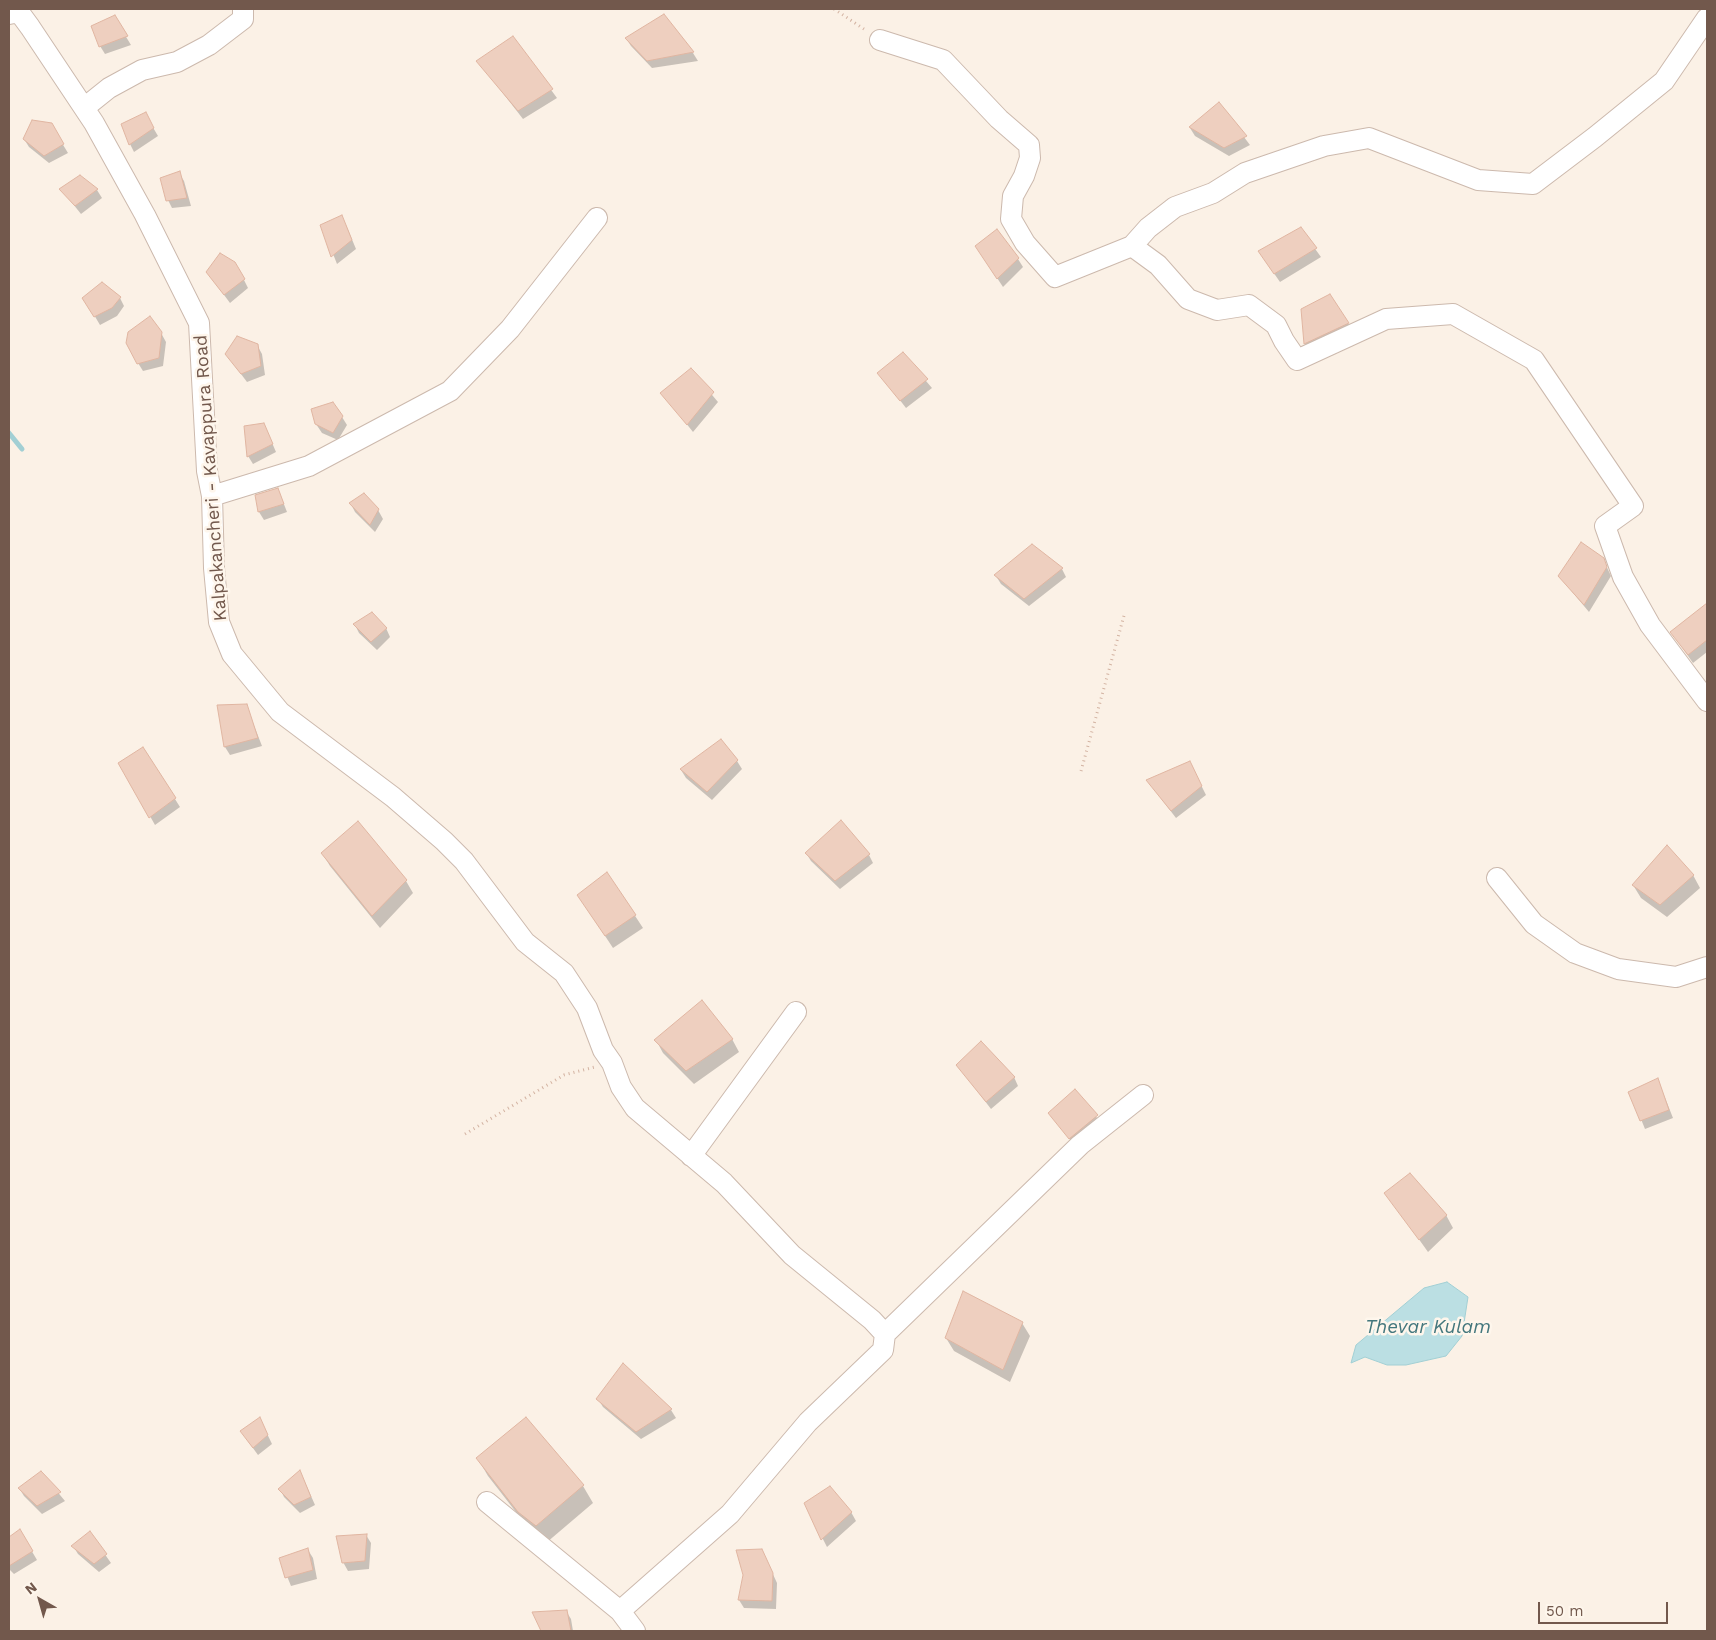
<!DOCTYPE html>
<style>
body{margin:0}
#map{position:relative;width:1716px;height:1640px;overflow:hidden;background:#fbf1e6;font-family:"Work Sans",sans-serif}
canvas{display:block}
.frame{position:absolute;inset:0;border:10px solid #72584c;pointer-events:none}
.north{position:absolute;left:15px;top:1575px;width:50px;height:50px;-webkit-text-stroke:4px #fef6ec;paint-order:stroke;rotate:322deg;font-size:14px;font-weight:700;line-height:20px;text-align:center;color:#72584c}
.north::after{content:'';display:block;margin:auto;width:18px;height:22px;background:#72584c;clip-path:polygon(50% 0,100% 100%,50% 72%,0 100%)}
.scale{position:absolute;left:1538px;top:1602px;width:130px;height:22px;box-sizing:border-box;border:2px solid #72584c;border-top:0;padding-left:6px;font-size:15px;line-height:18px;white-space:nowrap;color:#72584c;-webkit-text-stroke:4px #fef6ec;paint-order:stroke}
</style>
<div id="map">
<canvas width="1716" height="1640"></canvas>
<div class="frame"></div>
<div class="north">N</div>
<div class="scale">50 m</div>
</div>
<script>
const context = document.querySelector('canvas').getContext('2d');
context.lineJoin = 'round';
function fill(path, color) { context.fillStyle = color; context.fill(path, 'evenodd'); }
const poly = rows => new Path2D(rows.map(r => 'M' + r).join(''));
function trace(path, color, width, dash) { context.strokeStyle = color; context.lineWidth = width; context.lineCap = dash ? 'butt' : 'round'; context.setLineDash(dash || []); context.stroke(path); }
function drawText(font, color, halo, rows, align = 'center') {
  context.font = font + ' "Work Sans",sans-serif'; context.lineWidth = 5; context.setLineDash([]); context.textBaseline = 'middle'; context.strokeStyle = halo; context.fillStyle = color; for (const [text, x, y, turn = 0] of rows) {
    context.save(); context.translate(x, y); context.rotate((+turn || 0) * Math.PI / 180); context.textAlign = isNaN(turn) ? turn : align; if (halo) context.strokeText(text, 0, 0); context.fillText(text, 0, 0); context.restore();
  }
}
const water = poly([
 [1447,1282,1468,1297,1462,1336,1446,1356,1406,1365,1387,1365,1365,1357,1351,1363,1356,1345,1424,1288,1447,1282]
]);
const shadow = poly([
 [664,16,693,53,698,61,652,68,631,46,626,38],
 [114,17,131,45,105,54,100,46],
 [513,38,557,98,523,119,478,61],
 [1219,104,1250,145,1229,156,1195,136,1190,128],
 [145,114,158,136,134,152,130,144],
 [51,125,68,153,49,163,29,147,24,139],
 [179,173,184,181,191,206,172,208,168,200],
 [80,176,97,190,102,198,81,214,61,189],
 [346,225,356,249,337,264,322,226],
 [1300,228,1321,257,1280,282,1264,259],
 [982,255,1018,259,1023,267,1003,287],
 [207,272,240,272,248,288,230,303],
 [1330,296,1353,331,1309,352,1305,344],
 [84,298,120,298,124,306,117,316,100,325],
 [161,333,166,342,163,366,143,371,138,363],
 [257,345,262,354,265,375,247,382,232,362],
 [903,354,932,388,906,408,879,373],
 [691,370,718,402,693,432,662,393],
 [342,417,347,425,338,440,322,433,316,424],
 [264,424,276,452,253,464,248,456],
 [278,489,287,512,264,520,259,512,256,496],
 [351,504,378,510,383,519,375,532,355,512],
 [1032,546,1062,569,1066,577,1029,606,1001,584,996,576],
 [1603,559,1611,576,1589,612,1559,576],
 [1707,605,1707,652,1693,663,1672,633],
 [355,625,386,628,390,637,377,650,359,633],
 [246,705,262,746,230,755,225,747],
 [143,748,180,807,155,825,120,763],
 [737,761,742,769,712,800,686,778,681,770],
 [1194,771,1206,795,1176,818,1153,788],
 [322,853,406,881,413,893,380,928,330,866],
 [806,853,869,855,873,863,840,889,811,861],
 [607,873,643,928,613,948,578,895],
 [1693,875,1700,888,1667,917,1641,898,1633,885],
 [732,1039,739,1052,694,1084,663,1053,656,1040],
 [958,1066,1014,1077,1018,1086,991,1109],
 [1658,1080,1673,1118,1645,1129,1630,1092],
 [1075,1091,1102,1124,1075,1146,1050,1114],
 [1386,1193,1446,1215,1453,1228,1428,1252],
 [964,1293,1022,1323,1030,1336,1010,1382,954,1351,946,1338],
 [623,1365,671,1410,676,1418,641,1439,603,1407,598,1399],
 [260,1419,272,1444,258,1455,247,1440],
 [478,1459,583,1486,593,1503,546,1543,530,1530,488,1476],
 [41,1472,65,1501,42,1514,24,1496,19,1488],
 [304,1480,315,1505,300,1513,284,1497,280,1489],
 [805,1504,851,1512,856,1521,827,1547],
 [20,1531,37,1560,14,1574,9,1569,9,1538],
 [90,1533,111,1563,99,1572,78,1554,73,1546],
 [366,1535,371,1543,369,1569,348,1571,343,1562],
 [308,1550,313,1558,317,1579,291,1586,280,1559],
 [766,1559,777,1583,776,1609,744,1608,739,1600,744,1575],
 [566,1611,571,1619,573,1631,542,1631,534,1613]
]);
const stream = poly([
 [9,433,22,449]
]);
const building = poly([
 [664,14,694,52,647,61,625,38,664,14],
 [115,15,128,36,99,47,91,26,115,15],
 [513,36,553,89,518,111,476,61,513,36],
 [1219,102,1247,136,1224,148,1189,127,1219,102],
 [146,112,154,128,129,145,121,124,146,112],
 [32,120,52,123,64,144,44,156,23,139,32,120],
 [180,171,187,198,166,201,160,178,180,171],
 [80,175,98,189,75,206,59,189,80,175],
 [342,215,352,240,331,257,320,225,342,215],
 [1301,227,1317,248,1274,274,1258,251,1301,227],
 [997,229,1019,258,997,279,975,246,997,229],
 [220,253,235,262,245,279,224,295,206,272,220,253],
 [102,282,121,297,112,308,94,317,82,298,102,282],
 [1330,294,1349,323,1304,344,1301,309,1330,294],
 [150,316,162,332,159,358,137,364,126,343,128,332,150,316],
 [237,336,258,344,261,366,241,374,225,354,237,336],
 [903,352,928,379,900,401,877,373,903,352],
 [691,368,714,392,687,425,660,393,691,368],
 [333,402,343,416,333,433,315,424,311,409,333,402],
 [264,423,273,444,247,457,244,426,264,423],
 [278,488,284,504,258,512,255,495,278,488],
 [364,493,379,509,370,525,349,503,364,493],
 [1581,542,1604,558,1607,567,1584,605,1558,576,1581,542],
 [1032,544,1063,568,1024,599,994,575,1032,544],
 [1707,603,1707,640,1688,655,1670,632,1707,603],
 [372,612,387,628,371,642,353,624,372,612],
 [247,704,258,738,224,747,217,705,247,704],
 [721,739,738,760,707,792,680,769,721,739],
 [143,747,176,798,149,818,118,763,143,747],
 [1190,761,1202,786,1171,811,1146,780,1190,761],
 [841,820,870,854,835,881,805,853,841,820],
 [358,821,407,880,372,916,321,853,358,821],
 [1667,845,1694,875,1660,905,1632,885,1667,845],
 [607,872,636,915,605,936,577,895,607,872],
 [702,1000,733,1039,686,1071,654,1040,702,1000],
 [981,1041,1015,1077,986,1102,956,1065,981,1041],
 [1658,1078,1669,1110,1640,1121,1628,1092,1658,1078],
 [1075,1089,1098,1115,1069,1139,1048,1113,1075,1089],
 [1410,1173,1447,1215,1419,1240,1384,1193,1410,1173],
 [963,1291,1023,1322,1003,1370,945,1338,963,1291],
 [623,1363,672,1409,636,1432,596,1399,623,1363],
 [260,1417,268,1435,253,1448,240,1431,260,1417],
 [526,1417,584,1485,536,1526,518,1512,476,1458,526,1417],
 [300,1470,311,1497,294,1505,278,1489,300,1470],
 [41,1471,61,1492,37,1506,18,1488,41,1471],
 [830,1486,852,1512,821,1540,804,1503,830,1486],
 [20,1529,33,1551,9,1566,9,1537,20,1529],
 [90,1531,107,1554,94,1564,71,1546,90,1531],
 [367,1534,365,1561,342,1563,336,1536,367,1534],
 [308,1548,313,1570,285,1578,279,1558,308,1548],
 [762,1549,773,1573,772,1601,738,1600,743,1575,736,1550,762,1549],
 [567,1610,571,1631,541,1631,532,1612,567,1610]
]);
const path = poly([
 [834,9,867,31],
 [1081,771,1125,612],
 [465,1134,564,1075,595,1067]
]);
const street = poly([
 [9,14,19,12,30,27,94,123,145,215,199,323,207,471,212,496,214,568,219,622,232,654,280,712,393,797,444,841,464,861,525,942,564,973,587,1008,603,1050,612,1063,621,1087,635,1108,724,1183,792,1255,872,1320,885,1334,883,1350,808,1422,730,1514,620,1611,635,1631],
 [880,40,943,60,999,119,1029,145,1030,158,1024,176,1013,196,1011,219,1025,243,1055,277,1132,246,1148,228,1175,207,1213,193,1245,173,1324,146,1369,138,1478,180,1533,184,1595,137,1664,81,1707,18],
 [84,108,109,88,142,70,177,62,209,45,243,19,243,9],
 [1132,246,1158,265,1188,299,1217,310,1249,305,1276,325,1284,341,1297,360,1386,319,1453,314,1534,360,1633,506,1605,526,1623,577,1650,625,1707,701],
 [212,496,309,466,450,391,510,329,597,218],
 [1497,878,1534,924,1575,953,1618,969,1676,977,1707,967],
 [691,1156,796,1012],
 [885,1334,1080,1145,1143,1095],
 [487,1502,620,1611]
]);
const streetNames = [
 ["Kalpakancheri - Kavappura Road",211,478,-94]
];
const waterNames = [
 ["Thevar Kulam",1428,1327]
];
fill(water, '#bbdfe3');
trace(water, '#a2cfd4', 1);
fill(shadow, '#0003');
trace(stream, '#a2cfd4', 5);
fill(building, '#eecfbf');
trace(building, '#e0b5a1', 1);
trace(street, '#ccb9ad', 22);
trace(path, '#d3b3a2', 3, [1, 4]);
trace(street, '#fff', 20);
drawText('18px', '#72584c', '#fef6ec', streetNames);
drawText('italic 19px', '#44777d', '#fef6ec', waterNames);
</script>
